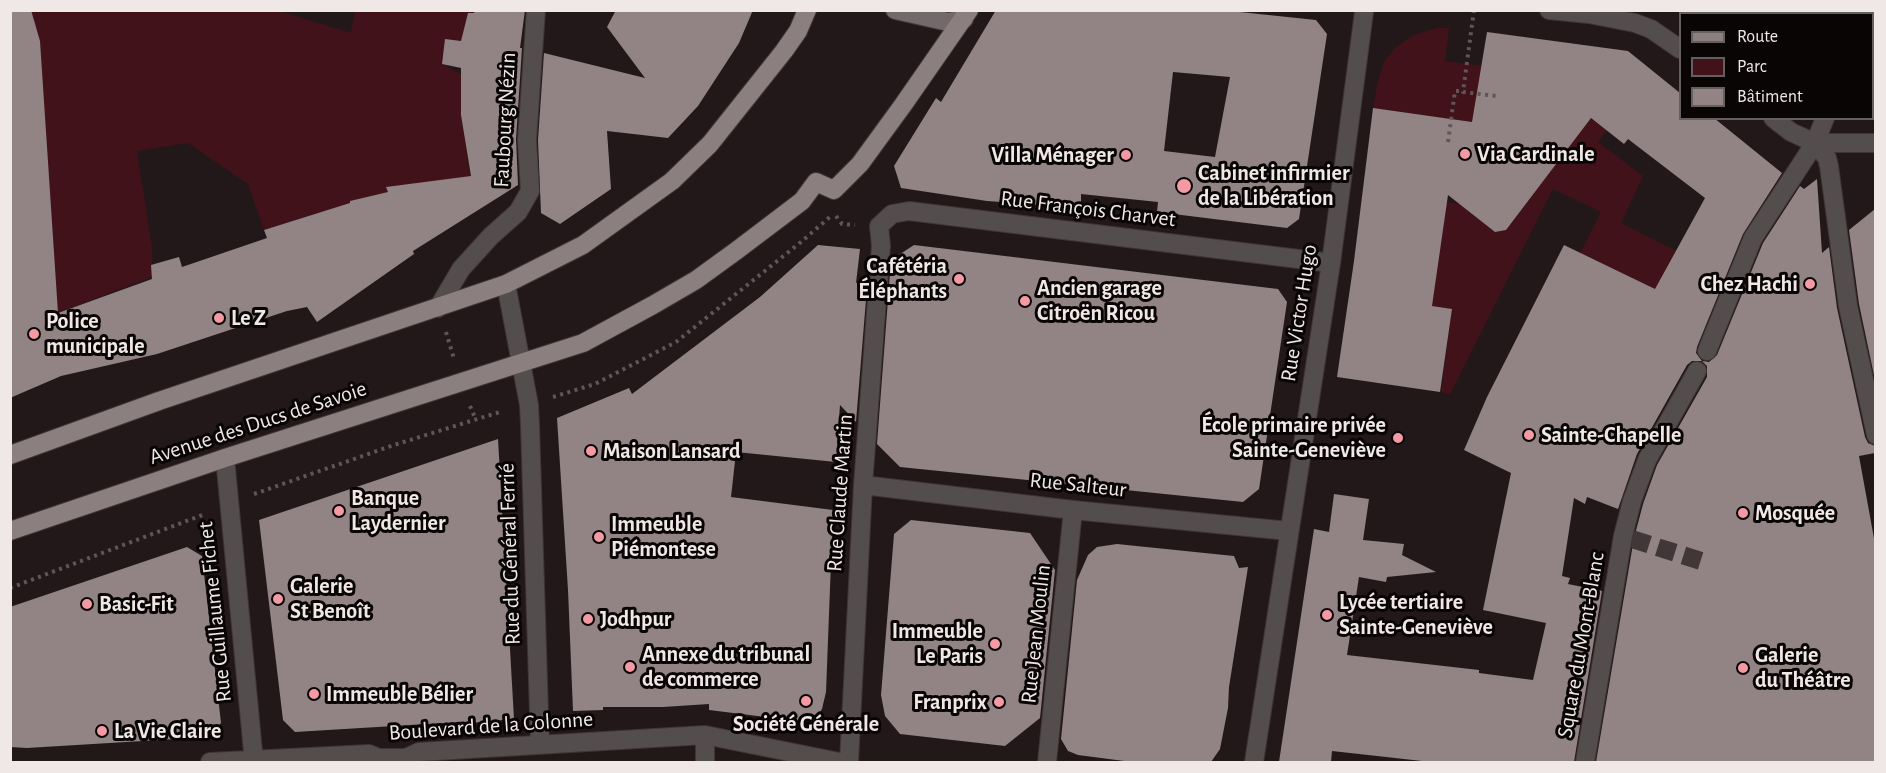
<!DOCTYPE html>
<meta charset="utf-8">
<style>
body{margin:0}
#map{position:relative;width:1886px;height:773px;overflow:hidden;background:#231819;font-family:"Alegreya Sans",sans-serif}
canvas{display:block}
.frame{position:absolute;inset:0;border:12px solid #f0e7e7;pointer-events:none}
.legend{position:absolute;left:1679px;top:12px;width:195px;height:108px;box-sizing:border-box;background:#090505;border:2px solid #655f5f;margin:0;padding:8px 10px;list-style:none;font-size:18px;color:#f0e7e7}
.legend li{display:flex;align-items:center;gap:12px;height:30px}
.legend b{width:30px;border:2px solid #655f5f}
</style>
<div id="map">
<canvas width="1886" height="773"></canvas>
<div class="frame"></div>
<ul class="legend">
<li><b style="height:8px;background:#8c7f7f"></b>Route</li>
<li><b style="height:16px;background:#41121a"></b>Parc</li>
<li><b style="height:16px;background:#928384"></b>Bâtiment</li>
</ul>
</div>
<script>
const context = document.querySelector('canvas').getContext('2d');
context.lineJoin = 'round';
function fill(path, color) { context.fillStyle = color; context.fill(path, 'evenodd'); }
const poly = rows => new Path2D(rows.map(r => 'M' + r).join(''));
function trace(path, color, width, dash) { context.strokeStyle = color; context.lineWidth = width; context.lineCap = dash ? 'butt' : 'round'; context.setLineDash(dash || []); context.stroke(path); }
function drawText(font, color, halo, rows, align = 'center') {
  context.font = font + ' "Alegreya Sans",sans-serif'; context.lineWidth = 6; context.setLineDash([]); context.textBaseline = 'middle'; context.strokeStyle = halo; context.fillStyle = color; for (const [text, x, y, turn = 0] of rows) {
    context.save(); context.translate(x, y); context.rotate((+turn || 0) * Math.PI / 180); context.textAlign = isNaN(turn) ? turn : align; if (halo) context.strokeText(text, 0, 0); context.fillText(text, 0, 0); context.restore();
  }
}
const green = poly([
 [27,11,279,11,351,33,355,11,475,11,474,13,468,13,461,41,442,64,461,74,461,115,472,187,372,196,350,202,349,219,317,213,264,230,248,184,188,143,137,151,152,248,152,277,57,313,39,39],
 [1437,28,1449,28,1445,61,1483,66,1490,143,1445,118,1373,108,1378,81,1384,62,1396,47,1414,35],
 [1590,118,1607,130,1598,142,1643,176,1621,223,1676,251,1673,256,1678,300,1580,253,1601,212,1553,189,1450,394,1441,392,1452,309,1416,304,1447,202,1460,204,1495,232,1506,230]
]);
const building = poly([
 [10,10,31,10,40,41,58,313,152,279,151,265,179,257,182,267,267,238,264,230,350,203,350,201,388,192,386,187,471,176,461,115,461,68,442,64,445,39,461,41,468,13,474,13,475,10,525,10,520,48,522,48,516,139,518,185,413,251,414,254,317,322,307,307,287,311,157,354,61,376,10,398],
 [616,10,753,10,739,43,698,106,668,138,607,131,611,189,560,224,541,213,538,140,544,53,645,78,607,27],
 [996,10,1221,10,1316,20,1327,34,1299,219,1287,228,1157,212,1158,202,1081,194,1081,208,987,201,901,188,894,166,936,98,941,102],
 [1173,72,1230,77,1215,157,1164,151],
 [1487,32,1628,51,1680,93,1680,118,1714,118,1782,173,1743,234,1697,347,1696,353,1702,361,1692,361,1687,365,1637,454,1618,509,1587,497,1585,504,1574,498,1562,576,1570,578,1568,584,1602,591,1574,762,1431,762,1332,751,1331,762,1279,762,1314,529,1329,532,1334,494,1369,499,1363,540,1404,544,1402,555,1436,572,1387,577,1386,582,1359,577,1347,655,1479,670,1479,673,1533,680,1546,623,1483,610,1511,473,1464,450,1487,397,1564,245,1655,289,1705,198,1628,139,1624,144,1591,118,1506,230,1495,232,1448,195,1432,306,1452,309,1440,392,1337,377,1354,261,1373,108,1472,122],
 [1817,179,1822,253,1829,247,1837,308,1865,437,1868,443,1875,446,1875,453,1859,456,1875,544,1875,762,1596,762,1634,538,1643,504,1657,465,1707,377,1707,366,1702,361,1709,362,1717,355,1763,243,1800,186,1804,189],
 [1875,209,1875,380,1859,304,1849,230],
 [818,245,860,249,856,283,868,275,856,422,840,405,836,462,736,452,731,497,833,510,826,692,822,709,819,714,810,719,798,721,709,710,709,704,663,707,603,707,603,710,573,711,568,590,557,418,629,388,632,394,760,297],
 [914,245,1278,289,1287,302,1259,489,1243,502,900,467,877,444,891,260],
 [498,439,514,719,460,724,460,722,295,732,283,720,259,520],
 [911,520,1030,533,1055,570,1040,718,1005,746,900,734,885,716,881,695,894,534],
 [1117,544,1234,556,1239,568,1248,567,1229,687,1228,708,1220,749,1211,762,1132,762,1078,755,1068,751,1061,739,1077,580,1088,555,1097,547],
 [187,547,202,556,221,723,209,737,27,748,10,747,10,607]
]);
const streetTunnel = poly([
 [1632,539,1704,562]
]);
const path = poly([
 [1474,10,1463,92,1496,96],
 [1706,10,1710,14],
 [1448,142,1455,91,1463,91],
 [836,216,842,224,855,225],
 [446,332,454,359],
 [553,397,595,384,676,342,801,242,831,216],
 [470,406,476,420],
 [254,494,394,445,503,411],
 [10,588,205,514]
]);
const street = poly([
 [1549,10,1589,14,1635,23,1651,29,1680,49],
 [1872,14,1873,10],
 [1773,118,1791,132,1815,143,1876,143],
 [1815,143,1827,158,1829,166,1848,306,1876,435],
 [506,284,529,405,530,425,540,745],
 [438,308,461,269,491,236,518,212,530,191,527,140,536,10],
 [1707,351,1753,238,1815,143,1825,118],
 [225,458,254,762],
 [863,485,1073,510,1289,531],
 [705,735,705,762],
 [210,762,369,754,378,758,406,758,419,752,705,735,839,762],
 [849,762,863,485,881,246,879,226,892,214,909,211,1331,263],
 [1047,762,1073,510],
 [1254,762,1331,263,1364,12],
 [1585,762,1623,536,1632,501,1647,460,1697,371]
]);
const secondary = poly([
 [895,10,948,22,964,19]
]);
const primary = poly([
 [10,455,159,401,506,284,583,245,672,181,710,144,784,51,798,31,807,10],
 [10,531,225,458,583,343,653,305,696,280,736,251,802,201,816,182,834,190,860,164,903,105,969,10]
]);
const markers = [
 [1465,154,6,"#f49aa4"],
 [1126,155,6,"#f49aa4"],
 [1184,186,8,"#f49aa4"],
 [959,279,6,"#f49aa4"],
 [1810,284,6,"#f49aa4"],
 [1025,301,6,"#f49aa4"],
 [219,318,6,"#f49aa4"],
 [34,334,6,"#f49aa4"],
 [1529,435,6,"#f49aa4"],
 [1398,438,6,"#f49aa4"],
 [591,451,6,"#f49aa4"],
 [339,511,6,"#f49aa4"],
 [1743,513,6,"#f49aa4"],
 [599,537,6,"#f49aa4"],
 [278,599,6,"#f49aa4"],
 [87,604,6,"#f49aa4"],
 [1327,615,6,"#f49aa4"],
 [588,619,6,"#f49aa4"],
 [995,644,6,"#f49aa4"],
 [630,667,6,"#f49aa4"],
 [1743,668,6,"#f49aa4"],
 [314,694,6,"#f49aa4"],
 [806,701,6,"#f49aa4"],
 [999,702,6,"#f49aa4"],
 [102,731,6,"#f49aa4"]
];
const streetNames = [
 ["Faubourg Nézin",505,120,-87],
 ["Rue François Charvet",1088,209,7],
 ["Rue Victor Hugo",1299,313,-81],
 ["Avenue des Ducs de Savoie",258,423,-18],
 ["Rue Salteur",1078,485,6],
 ["Rue Claude Martin",840,493,-86],
 ["Rue du Général Ferrié",510,554,-92],
 ["Rue Guillaume Fichet",215,612,-96],
 ["Rue Jean Moulin",1036,634,-84],
 ["Square du Mont-Blanc",1581,645,-80],
 ["Boulevard de la Colonne",491,726,-4]
];
const poiNames = [
 ["Via Cardinale",1477,154],
 ["Villa Ménager",1114,155,"right"],
 ["Cabinet infirmier",1198,173],
 ["de la Libération",1198,198],
 ["Cafétéria",947,266,"right"],
 ["Éléphants",947,291,"right"],
 ["Chez Hachi",1798,284,"right"],
 ["Ancien garage",1037,288],
 ["Citroën Ricou",1037,313],
 ["Le Z",231,318],
 ["Police",46,321],
 ["municipale",46,346],
 ["École primaire privée",1386,425,"right"],
 ["Sainte-Geneviève",1386,450,"right"],
 ["Sainte-Chapelle",1541,435],
 ["Maison Lansard",603,451],
 ["Banque",351,498],
 ["Laydernier",351,523],
 ["Mosquée",1755,513],
 ["Immeuble",611,524],
 ["Piémontese",611,549],
 ["Galerie",290,586],
 ["St Benoît",290,611],
 ["Lycée tertiaire",1339,602],
 ["Sainte-Geneviève",1339,627],
 ["Basic-Fit",99,604],
 ["Jodhpur",600,619],
 ["Immeuble",983,631,"right"],
 ["Le Paris",983,656,"right"],
 ["Annexe du tribunal",642,654],
 ["de commerce",642,679],
 ["Galerie",1755,655],
 ["du Théâtre",1755,680],
 ["Immeuble Bélier",326,694],
 ["Franprix",987,702,"right"],
 ["Société Générale",806,724,"center"],
 ["La Vie Claire",114,731]
];
fill(green, '#41121a');
fill(building, '#928384');
trace(streetTunnel, '#423738', 18, [18, 9]);
trace(street, '#403536', 20);
trace(secondary, '#403536', 20);
trace(primary, '#403536', 20);
trace(path, '#615657', 4, [3, 4.5]);
trace(street, '#534d4d', 18);
trace(secondary, '#73696a', 18);
trace(primary, '#8c7f7f', 18);
for (const [x, y, r, color] of markers) { const dot = new Path2D(); dot.arc(x, y, r, 0, 2 * Math.PI); context.fillStyle = color; context.fill(dot); trace(dot, '#090505', 2); }
drawText('22px', '#f0e7e7', '#090505', streetNames);
drawText('bold 22px', '#f0e7e7', '#090505', poiNames, 'left');
</script>
